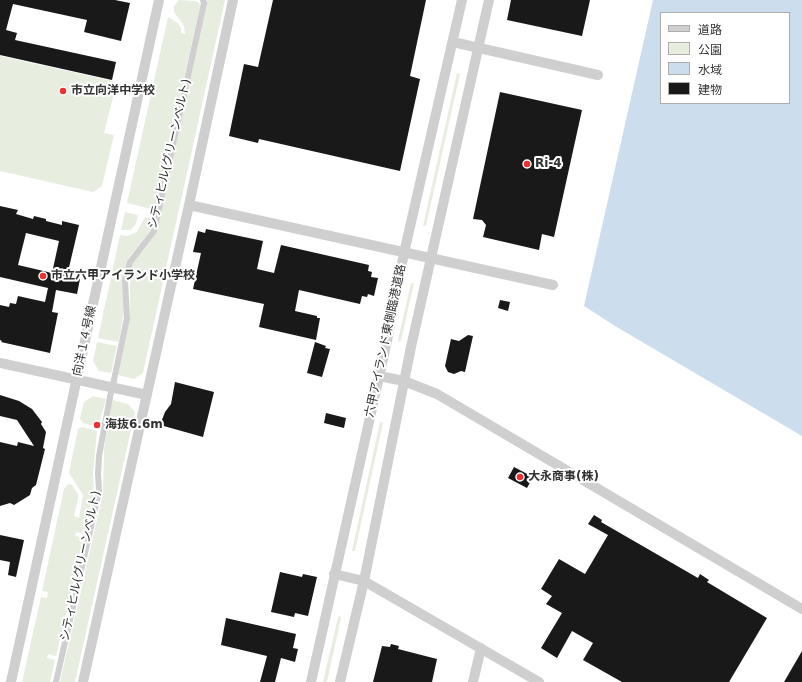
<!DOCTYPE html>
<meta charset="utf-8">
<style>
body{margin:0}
#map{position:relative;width:802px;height:682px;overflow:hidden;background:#fff;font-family:"DejaVu Sans","Noto Sans JP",sans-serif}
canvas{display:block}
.legend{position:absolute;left:660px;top:12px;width:130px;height:92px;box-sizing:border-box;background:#fff;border:1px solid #adadad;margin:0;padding:5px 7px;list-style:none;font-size:12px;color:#323232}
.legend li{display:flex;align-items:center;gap:8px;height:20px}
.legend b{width:20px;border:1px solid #adadad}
</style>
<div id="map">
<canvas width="802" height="682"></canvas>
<ul class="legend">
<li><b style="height:5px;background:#cfcfcf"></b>道路</li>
<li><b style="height:11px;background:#e7eee0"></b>公園</li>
<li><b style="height:11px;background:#ccdeee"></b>水域</li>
<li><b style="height:11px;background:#191919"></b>建物</li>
</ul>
</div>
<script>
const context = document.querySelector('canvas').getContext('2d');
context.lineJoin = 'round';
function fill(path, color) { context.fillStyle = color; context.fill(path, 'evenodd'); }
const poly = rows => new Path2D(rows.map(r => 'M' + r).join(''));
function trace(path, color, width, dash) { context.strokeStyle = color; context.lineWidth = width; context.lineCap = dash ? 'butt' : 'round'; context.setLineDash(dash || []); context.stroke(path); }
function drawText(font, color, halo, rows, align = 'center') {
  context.font = font + ' "DejaVu Sans","Noto Sans JP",sans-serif'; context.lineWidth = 4; context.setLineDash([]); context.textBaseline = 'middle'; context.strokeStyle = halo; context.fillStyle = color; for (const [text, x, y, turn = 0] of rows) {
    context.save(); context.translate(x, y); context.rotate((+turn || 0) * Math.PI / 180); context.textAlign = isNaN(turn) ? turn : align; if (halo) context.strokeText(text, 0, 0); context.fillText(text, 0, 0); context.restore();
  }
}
const green = poly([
 [179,0,195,1,199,3,200,6,155,210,127,203,168,17,178,23,181,28,181,33,185,34,184,26,174,12,174,6],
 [207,0,225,0,143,373,134,379,118,375,130,314,130,272,133,261,153,236],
 [0,56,117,82,104,133,114,135,102,186,93,192,0,171],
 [457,73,460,74,426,226,423,226],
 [125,212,138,215,136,224,131,230,121,230],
 [145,217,153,219,152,226,150,231,128,259,124,272,124,312,119,340,118,342,98,338,120,235,127,236,137,232],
 [411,283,414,283,401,341,399,342,398,340],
 [97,342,117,346,111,373,99,371,93,361],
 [93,396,106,399,98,427,83,423,80,419,84,402],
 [112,400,128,404,135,412,75,682,60,682,103,493,104,449],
 [380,422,383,423,355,551,352,551],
 [82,427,97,431,93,474,94,492,84,534,76,532,75,536,84,538,56,656,48,654,47,658,55,660,50,682,22,682,41,597,47,598,48,592,42,591,64,489,68,484,72,485,78,494,78,499,74,516,79,518,83,495,69,473,78,429],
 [340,616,341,618,327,682,323,682,338,617]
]);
const water = poly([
 [653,0,802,0,802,436,615,326,584,306],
 [661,13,789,13,789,103,661,103]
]);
const building = poly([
 [0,0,115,0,130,3,121,41,84,32,87,20,13,4,6,30,17,33,15,40,116,62,112,80,0,55],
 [273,0,426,0,410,76,420,79,400,171,259,139,258,143,229,136,244,64,258,67],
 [511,0,590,0,582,36,507,20],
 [500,92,582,110,554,237,542,234,539,250,483,237,486,225,482,220,473,219],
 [0,206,18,210,16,214,33,219,34,216,46,219,46,221,62,225,62,221,79,225,67,276,80,279,77,294,56,290,52,312,58,313,50,353,1,342,2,341,0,340,0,305,9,307,10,303,16,304,18,296,45,302,48,288,0,277],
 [26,233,59,241,52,273,18,265],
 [206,229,263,241,257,269,274,273,281,245,369,265,368,271,372,272,371,277,378,278,374,296,368,294,367,297,362,296,360,304,299,290,295,311,317,316,317,318,320,318,316,340,259,327,264,304,193,289,201,253,193,252,198,231,205,233],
 [500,300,510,302,508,311,498,308],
 [468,335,473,336,465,372,461,371,454,374,448,372,445,366,451,339,459,341],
 [315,342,326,346,325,348,330,349,322,377,307,373],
 [175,382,214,392,203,437,160,425,165,412,171,404],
 [0,395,19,401,32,409,42,422,41,424,46,432,43,448,45,449,36,485,32,488,30,495,14,505,10,503,0,506,0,442,17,446,18,442,34,446,17,420,0,416],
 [326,413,346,418,344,428,324,423],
 [514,467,533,477,527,488,508,478],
 [594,515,602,520,601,522,698,578,700,574,709,580,707,582,767,618,729,682,622,682,583,660,593,643,572,631,557,658,541,648,562,613,546,604,552,596,541,589,559,559,585,574,608,535,588,524],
 [0,535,24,540,16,577,8,575,10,562,0,560],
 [280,572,302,577,303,574,317,577,308,616,295,613,294,617,271,612],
 [226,618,296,634,293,648,298,649,295,662,281,658,275,682,260,682,267,656,221,645],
 [391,644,399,646,398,649,437,659,432,682,373,682,382,646,390,647],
 [802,651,802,682,784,682]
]);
const pedestrian = poly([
 [114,380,127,318,125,280,130,262,154,231,204,3,203,0],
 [56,682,97,500,99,491,98,474,99,456,110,397]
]);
const tertiary = poly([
 [453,42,598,75],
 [189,205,553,285],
 [0,363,147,395],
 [379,376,404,381,437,394,802,609],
 [334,574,364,581,539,682],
 [11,682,159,0],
 [83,682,189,205,233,0],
 [311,682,387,341,404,253,462,0],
 [340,682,364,581,411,347,489,0],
 [473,682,481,648]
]);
const pedestrianBridge = poly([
 [110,397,114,380]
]);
const markers = [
 [63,91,4,"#eb3131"],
 [527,164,4,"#eb3131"],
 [43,276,4,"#eb3131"],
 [97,425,4,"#eb3131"],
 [520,477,4,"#eb3131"]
];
const poiNames = [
 ["市立向洋中学校",71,91],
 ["Ri-4",535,164],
 ["市立六甲アイランド小学校",51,276],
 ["海抜6.6m",105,425],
 ["大永商事(株)",528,477]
];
const streetNames = [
 ["シティヒル(グリーンベルト)",170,154,-77],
 ["向洋１４号線",85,341,-78],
 ["六甲アイランド東側臨港道路",386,341,-78],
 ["シティヒル(グリーンベルト)",81,566,-78]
];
fill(green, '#e7eee0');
fill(water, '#ccdeee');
fill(building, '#191919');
trace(pedestrian, '#cfcfcf', 6);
trace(tertiary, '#cfcfcf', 10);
trace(pedestrianBridge, '#cfcfcf', 6);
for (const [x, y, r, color] of markers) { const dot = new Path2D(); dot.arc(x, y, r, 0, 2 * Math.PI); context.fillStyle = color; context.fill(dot); trace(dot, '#fff', 1.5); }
drawText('bold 12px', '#323232', '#fff', poiNames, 'left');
drawText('12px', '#323232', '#fff', streetNames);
</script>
